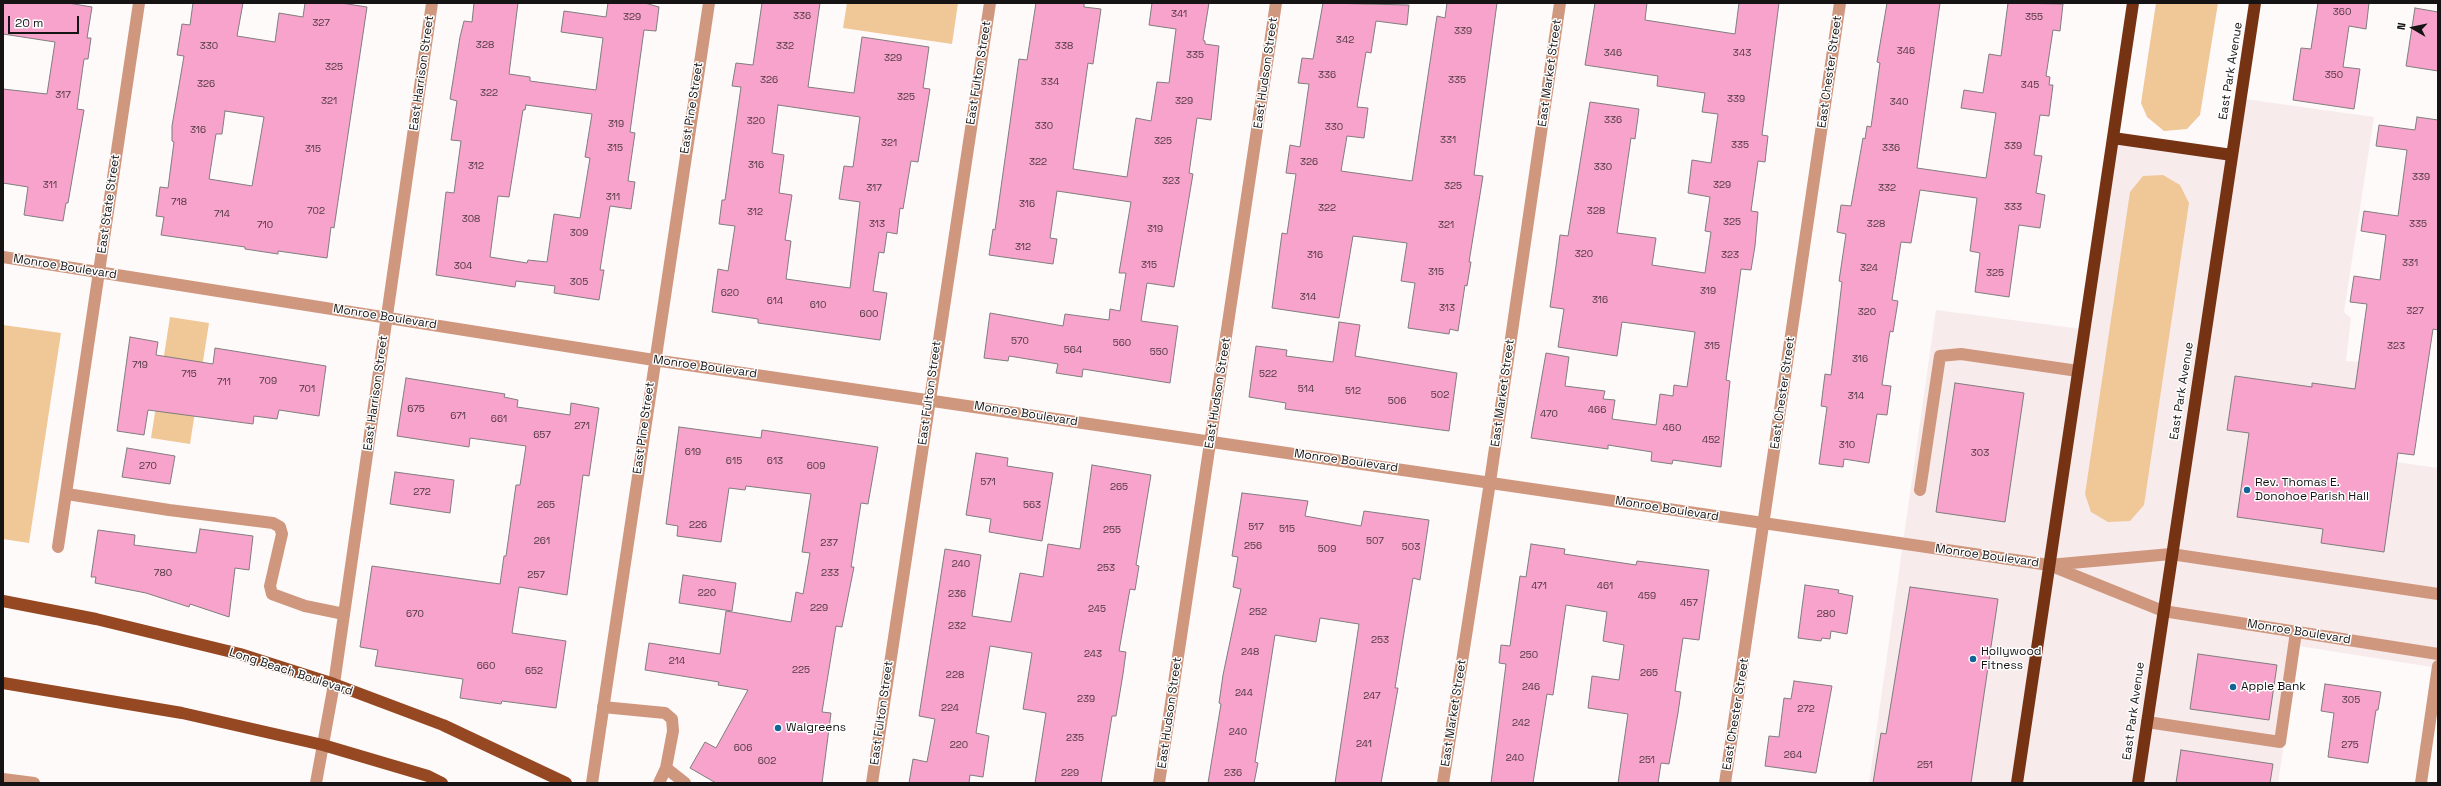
<!DOCTYPE html>
<style>
body{margin:0}
#map{position:relative;width:2441px;height:786px;overflow:hidden;background:#fefafa;font-family:"Space Grotesk",sans-serif}
canvas{display:block}
.frame{position:absolute;inset:0;border:4px solid #151313;pointer-events:none}
.north{position:absolute;left:2393px;top:8px;width:40px;height:40px;-webkit-text-stroke:3px #fff;paint-order:stroke;rotate:279deg;font-size:11px;font-weight:700;line-height:16px;text-align:center;color:#151313}
.north::after{content:'';display:block;margin:auto;width:14px;height:18px;background:#151313;clip-path:polygon(50% 0,100% 100%,50% 72%,0 100%)}
.scale{position:absolute;left:8px;top:16px;width:71px;height:18px;box-sizing:border-box;border:2px solid #151313;border-top:0;padding-left:5px;font-size:12px;line-height:14px;white-space:nowrap;color:#151313;-webkit-text-stroke:3px #fff;paint-order:stroke}
</style>
<div id="map">
<canvas width="2441" height="786"></canvas>
<div class="frame"></div>
<div class="north">N</div>
<div class="scale">20 m</div>
</div>
<script>
const context = document.querySelector('canvas').getContext('2d');
context.lineJoin = 'round';
function fill(path, color) { context.fillStyle = color; context.fill(path, 'evenodd'); }
const poly = rows => new Path2D(rows.map(r => 'M' + r).join(''));
function trace(path, color, width, dash) { context.strokeStyle = color; context.lineWidth = width; context.lineCap = dash ? 'butt' : 'round'; context.setLineDash(dash || []); context.stroke(path); }
function drawText(font, color, halo, rows, align = 'center') {
  context.font = font + ' "Space Grotesk",sans-serif'; context.lineWidth = 3; context.setLineDash([]); context.textBaseline = 'middle'; context.strokeStyle = halo; context.fillStyle = color; for (const [text, x, y, turn = 0] of rows) {
    context.save(); context.translate(x, y); context.rotate((+turn || 0) * Math.PI / 180); context.textAlign = isNaN(turn) ? turn : align; if (halo) context.strokeText(text, 0, 0); context.fillText(text, 0, 0); context.restore();
  }
}
const built = poly([
 [2237,98,2374,117,2344,312,2351,318,2346,361,2360,362,2348,455,2438,468,2438,668,2299,646,2278,783,1869,783,1936,310,2081,329,2109,134,2228,151]
]);
const green = poly([
 [847,3,958,3,952,44,843,28],
 [2156,3,2218,3,2200,115,2187,129,2164,131,2147,117,2141,103],
 [2163,175,2180,185,2189,203,2144,505,2130,521,2108,522,2091,512,2085,494,2130,192,2143,176],
 [170,317,209,323,190,444,151,438],
 [3,325,61,333,29,543,3,539]
]);
const building = poly([
 [3,3,68,3,92,7,87,38,91,38,88,59,84,59,77,109,84,110,68,203,66,203,63,221,24,215,28,187,3,183,3,89,47,94,55,42,3,34,3,3],
 [193,3,243,3,237,36,275,42,279,13,303,17,305,3,341,3,367,7,334,228,331,227,327,258,278,251,278,254,245,249,245,247,161,235,164,217,156,216,160,187,168,188,174,142,172,141,172,126,184,56,177,55,182,24,190,25,193,3],
 [225,111,264,117,252,186,209,179,216,134,222,134,225,111],
 [474,3,518,3,509,74,530,77,530,81,596,90,603,38,561,32,564,11,606,17,608,3,645,3,659,7,656,31,644,30,630,132,635,133,628,181,635,182,631,209,610,206,600,270,604,270,599,300,554,293,555,286,516,281,515,287,436,275,446,192,454,193,461,141,451,140,457,101,450,99,460,37,464,21,472,22,474,3],
 [526,105,592,114,585,157,590,158,580,218,554,214,547,262,528,260,527,263,490,257,498,196,509,197,523,110,525,110,526,105],
 [762,3,820,3,808,87,854,93,862,37,929,47,923,88,930,89,918,162,911,161,903,209,900,208,897,234,887,232,884,253,879,252,873,291,887,293,880,340,758,323,758,319,712,312,718,269,728,271,735,226,719,224,722,200,725,200,741,87,732,86,736,63,753,65,762,3],
 [778,105,860,117,853,167,844,166,839,199,860,202,850,288,786,279,791,241,785,240,792,195,779,193,784,155,772,153,778,105],
 [1036,3,1084,3,1084,7,1101,9,1093,64,1088,63,1073,169,1127,177,1136,118,1151,121,1157,82,1169,83,1176,29,1149,25,1152,3,1209,3,1203,40,1205,41,1205,44,1219,46,1211,120,1197,118,1189,173,1193,174,1174,287,1147,283,1141,321,1178,326,1170,383,1083,369,1082,377,1056,373,1058,364,1009,356,1008,361,984,358,990,313,1063,326,1065,314,1109,320,1110,309,1120,311,1126,273,1119,273,1131,202,1057,191,1050,238,1057,239,1053,264,989,255,993,229,995,230,1019,59,1027,60,1036,3],
 [1323,3,1409,5,1407,25,1376,21,1371,53,1366,52,1357,107,1368,108,1364,138,1347,136,1341,171,1412,181,1437,16,1445,18,1447,3,1497,3,1474,175,1483,176,1469,262,1471,262,1467,286,1465,285,1458,331,1450,329,1449,334,1408,328,1415,283,1401,281,1407,243,1353,236,1339,318,1272,308,1282,233,1287,234,1296,174,1286,173,1290,145,1300,147,1309,84,1298,83,1302,58,1313,59,1323,3],
 [1595,3,1647,3,1645,20,1735,34,1739,3,1779,3,1762,135,1768,136,1765,162,1758,161,1751,211,1758,212,1755,246,1751,270,1741,269,1726,380,1730,381,1721,467,1673,460,1672,464,1651,461,1652,452,1608,445,1608,449,1531,438,1546,353,1569,357,1565,386,1605,391,1603,399,1615,400,1612,419,1656,425,1660,394,1673,396,1674,385,1687,387,1695,332,1622,322,1617,356,1558,347,1564,309,1550,307,1556,266,1560,235,1568,236,1590,102,1639,109,1635,139,1631,138,1617,233,1656,238,1652,265,1705,273,1711,232,1705,231,1710,197,1688,193,1692,160,1711,163,1718,114,1702,112,1705,93,1657,86,1658,76,1585,65,1595,3],
 [1887,3,1940,3,1917,168,1986,178,1996,113,1961,108,1964,90,1983,93,1989,54,2001,56,2008,3,2063,4,2060,31,2053,30,2046,76,2050,77,2049,85,2053,85,2049,116,2040,115,2034,155,2042,156,2036,193,2045,195,2040,228,2019,225,2009,297,1975,292,1980,253,1970,251,1977,198,1920,190,1911,243,1901,242,1892,300,1898,301,1893,332,1890,331,1882,385,1891,386,1887,415,1877,414,1869,463,1844,459,1843,467,1819,464,1827,407,1821,406,1825,374,1831,375,1842,282,1839,281,1846,234,1837,232,1841,205,1851,206,1863,138,1865,139,1867,126,1871,127,1880,63,1877,62,1887,3],
 [2318,3,2369,3,2366,29,2349,26,2343,67,2360,69,2354,109,2293,100,2301,48,2311,49,2318,3],
 [2415,8,2438,12,2438,71,2406,66,2415,8],
 [2417,117,2438,120,2438,330,2433,329,2414,455,2398,453,2384,552,2321,543,2323,529,2237,517,2249,433,2227,430,2235,376,2312,387,2312,383,2355,389,2367,304,2350,302,2354,276,2380,280,2386,235,2361,231,2364,211,2398,216,2407,150,2376,146,2379,125,2415,130,2417,117],
 [1339,322,1360,325,1355,356,1457,373,1449,431,1285,409,1286,403,1249,397,1256,346,1287,350,1286,356,1333,362,1339,322],
 [130,337,158,342,156,355,213,364,215,348,326,366,319,416,279,410,277,419,254,416,253,424,148,410,144,435,117,431,130,337],
 [406,378,505,394,504,397,518,400,517,407,570,415,571,403,599,408,589,476,583,475,567,595,519,587,512,633,566,641,556,708,502,701,501,704,460,698,463,679,375,666,378,650,360,647,372,566,500,584,504,556,506,556,516,485,520,485,526,446,470,438,469,447,397,436,406,378],
 [1955,383,2024,393,2005,522,1936,512,1955,383],
 [679,427,761,438,762,430,878,447,868,504,861,503,851,567,854,567,842,627,836,626,822,712,831,713,822,783,716,783,690,768,705,742,716,748,748,690,718,685,719,682,645,670,649,643,720,654,726,611,791,622,796,592,803,594,810,553,802,552,811,494,746,486,745,490,729,488,721,542,677,536,678,526,666,524,679,427],
 [127,448,175,456,170,484,122,477,127,448],
 [976,453,1008,458,1007,466,1053,473,1042,541,989,532,991,519,966,515,976,453],
 [1092,465,1151,475,1136,565,1139,566,1135,590,1130,589,1119,651,1126,652,1123,674,1116,716,1112,716,1101,783,1035,783,1046,713,1023,709,1032,653,990,646,976,733,989,736,983,777,970,775,969,783,909,783,913,759,927,762,935,719,919,716,945,549,981,555,972,616,1011,622,1020,573,1043,577,1048,544,1080,549,1092,465],
 [395,472,454,480,450,513,390,504,395,472],
 [1242,493,1308,501,1305,516,1361,526,1364,511,1429,520,1420,580,1413,578,1395,688,1398,688,1381,783,1335,783,1359,624,1320,618,1316,642,1275,635,1255,762,1258,763,1254,783,1208,783,1221,704,1219,703,1223,675,1241,589,1233,587,1238,557,1232,556,1242,493],
 [200,529,253,536,249,570,235,568,229,617,190,604,189,607,146,593,95,583,96,577,91,577,98,530,135,535,134,545,196,553,200,529],
 [1531,544,1565,549,1564,554,1636,565,1637,561,1709,570,1699,640,1683,638,1675,691,1681,692,1678,713,1669,764,1661,763,1658,783,1618,783,1628,714,1588,708,1592,676,1619,680,1624,645,1603,641,1607,612,1566,605,1553,695,1547,694,1533,783,1491,783,1506,664,1499,663,1501,645,1510,646,1520,576,1526,577,1531,544],
 [683,575,736,583,732,611,679,603,683,575],
 [1805,585,1839,590,1838,593,1853,596,1847,634,1831,631,1830,639,1822,638,1821,641,1798,638,1805,585],
 [1910,587,1998,599,1971,783,1873,783,1881,733,1886,734,1910,587],
 [2198,654,2277,665,2269,720,2190,709,2198,654],
 [1794,681,1832,686,1816,773,1765,766,1769,736,1779,737,1784,698,1791,699,1794,681],
 [2325,684,2381,692,2378,710,2376,710,2368,763,2328,757,2334,713,2321,711,2325,684],
 [2181,750,2273,764,2270,783,2176,783,2181,750]
]);
const lane = poly([
 [1920,490,1940,356,1961,354,2078,371],
 [67,494,169,510,273,523,280,527,282,534,270,586,272,594,305,606,344,614],
 [603,707,665,713,672,719,673,731,666,768,659,783],
 [2147,722,2280,742,2296,632],
 [666,768,685,783]
]);
const street = poly([
 [3,257,654,360,2049,565],
 [58,547,139,3],
 [2438,594,2171,554,2049,565,2163,611,2438,654],
 [3,779,34,783],
 [316,783,334,684,432,3],
 [592,783,709,3],
 [872,783,990,3],
 [1159,783,1276,3],
 [1443,783,1490,482,1560,3],
 [1725,783,1840,3],
 [2421,783,2438,666]
]);
const primary = poly([
 [3,601,96,619,240,654,334,684,443,725,566,783],
 [3,683,182,713,323,745,428,776,442,783]
]);
const highway = poly([
 [2113,138,2232,155],
 [2017,783,2133,3],
 [2138,783,2255,3]
]);
const markers = [
 [2247,490,4,"#126596"],
 [1973,659,4,"#126596"],
 [2233,687,4,"#126596"],
 [778,728,4,"#126596"]
];
const numberNames = [
 ["360",2342,12],
 ["341",1179,14],
 ["336",802,16],
 ["329",632,17],
 ["355",2034,17],
 ["327",321,23],
 ["339",1463,31],
 ["342",1345,40],
 ["328",485,45],
 ["330",209,46],
 ["332",785,46],
 ["338",1064,46],
 ["346",1906,51],
 ["346",1613,53],
 ["343",1742,53],
 ["335",1195,55],
 ["329",893,58],
 ["325",334,67],
 ["336",1327,75],
 ["350",2334,75],
 ["326",769,80],
 ["335",1457,80],
 ["334",1050,82],
 ["326",206,84],
 ["345",2030,85],
 ["322",489,93],
 ["317",63,95],
 ["325",906,97],
 ["339",1736,99],
 ["321",329,101],
 ["329",1184,101],
 ["340",1899,102],
 ["336",1613,120],
 ["320",756,121],
 ["319",616,124],
 ["330",1044,126],
 ["330",1334,127],
 ["316",198,130],
 ["331",1448,140],
 ["325",1163,141],
 ["321",889,143],
 ["335",1740,145],
 ["339",2013,146],
 ["315",615,148],
 ["336",1891,148],
 ["315",313,149],
 ["322",1038,162],
 ["326",1309,162],
 ["316",756,165],
 ["312",476,166],
 ["330",1603,167],
 ["339",2421,177],
 ["323",1171,181],
 ["311",50,185],
 ["329",1722,185],
 ["325",1453,186],
 ["317",874,188],
 ["332",1887,188],
 ["311",613,197],
 ["718",179,202],
 ["316",1027,204],
 ["333",2013,207],
 ["322",1327,208],
 ["702",316,211],
 ["328",1596,211],
 ["312",755,212],
 ["714",222,214],
 ["308",471,219],
 ["325",1732,222],
 ["313",877,224],
 ["328",1876,224],
 ["335",2418,224],
 ["710",265,225],
 ["321",1446,225],
 ["319",1155,229],
 ["309",579,233],
 ["312",1023,247],
 ["320",1584,254],
 ["316",1315,255],
 ["323",1730,255],
 ["331",2410,263],
 ["315",1149,265],
 ["304",463,266],
 ["324",1869,268],
 ["315",1436,272],
 ["325",1995,273],
 ["305",579,282],
 ["319",1708,291],
 ["620",730,293],
 ["314",1308,297],
 ["316",1600,300],
 ["614",775,301],
 ["610",818,305],
 ["313",1447,308],
 ["327",2415,311],
 ["320",1867,312],
 ["600",869,314],
 ["570",1020,341],
 ["560",1122,343],
 ["315",1712,346],
 ["323",2396,346],
 ["564",1073,350],
 ["550",1159,352],
 ["316",1860,359],
 ["719",140,365],
 ["715",189,374],
 ["522",1268,374],
 ["709",268,381],
 ["711",224,382],
 ["701",307,389],
 ["514",1306,389],
 ["512",1353,391],
 ["502",1440,395],
 ["314",1856,396],
 ["506",1397,401],
 ["675",416,409],
 ["466",1597,410],
 ["470",1549,414],
 ["671",458,416],
 ["661",499,419],
 ["271",582,426],
 ["460",1672,428],
 ["657",542,435],
 ["452",1711,440],
 ["310",1847,445],
 ["619",693,452],
 ["303",1980,453],
 ["615",734,461],
 ["613",775,461],
 ["270",148,466],
 ["609",816,466],
 ["571",988,482],
 ["265",1119,487],
 ["272",422,492],
 ["265",546,505],
 ["563",1032,505],
 ["226",698,525],
 ["517",1256,527],
 ["515",1287,529],
 ["255",1112,530],
 ["261",542,541],
 ["507",1375,541],
 ["237",829,543],
 ["256",1253,546],
 ["503",1411,547],
 ["509",1327,549],
 ["240",961,564],
 ["253",1106,568],
 ["780",163,573],
 ["233",830,573],
 ["257",536,575],
 ["471",1539,586],
 ["461",1605,586],
 ["220",707,593],
 ["236",957,594],
 ["459",1647,596],
 ["457",1689,603],
 ["229",819,608],
 ["245",1097,609],
 ["252",1258,612],
 ["670",415,614],
 ["280",1826,614],
 ["232",957,626],
 ["253",1380,640],
 ["248",1250,652],
 ["243",1093,654],
 ["250",1529,655],
 ["214",677,661],
 ["660",486,666],
 ["225",801,670],
 ["652",534,671],
 ["265",1649,673],
 ["228",955,675],
 ["246",1531,687],
 ["244",1244,693],
 ["247",1372,696],
 ["239",1086,699],
 ["305",2351,700],
 ["224",950,708],
 ["272",1806,709],
 ["242",1521,723],
 ["240",1238,732],
 ["235",1075,738],
 ["241",1364,744],
 ["220",959,745],
 ["275",2350,745],
 ["606",743,748],
 ["264",1793,755],
 ["240",1515,758],
 ["251",1647,760],
 ["602",767,761],
 ["251",1925,765],
 ["229",1070,773],
 ["236",1233,773]
];
const streetNames = [
 ["East Park Avenue",2231,71,-81],
 ["East Chester Street",1830,72,-82],
 ["East Harrison Street",422,73,-82],
 ["East Fulton Street",979,73,-81],
 ["East Hudson Street",1266,73,-82],
 ["East Market Street",1550,73,-82],
 ["East Pine Street",692,108,-81],
 ["East State Street",109,204,-82],
 ["Monroe Boulevard",65,267,9],
 ["Monroe Boulevard",385,317,9],
 ["Monroe Boulevard",705,367,8],
 ["East Park Avenue",2182,391,-81],
 ["East Harrison Street",376,393,-82],
 ["East Fulton Street",930,393,-82],
 ["East Hudson Street",1218,393,-81],
 ["East Market Street",1503,393,-82],
 ["East Chester Street",1783,393,-82],
 ["Monroe Boulevard",1026,414,9],
 ["East Pine Street",644,428,-82],
 ["Monroe Boulevard",1346,461,8],
 ["Monroe Boulevard",1667,509,9],
 ["Monroe Boulevard",1987,556,8],
 ["Monroe Boulevard",2299,632,9],
 ["Long Beach Boulevard",291,672,18],
 ["East Park Avenue",2134,711,-82],
 ["East Fulton Street",882,713,-82],
 ["East Hudson Street",1170,713,-82],
 ["East Market Street",1454,713,-81],
 ["East Chester Street",1736,714,-81]
];
const poiNames = [
 ["Rev. Thomas E.",2255,483],
 ["Donohoe Parish Hall",2255,497],
 ["Hollywood",1981,652],
 ["Fitness",1981,666],
 ["Apple Bank",2241,687],
 ["Walgreens",786,728]
];
fill(built, '#f7ebeb');
fill(green, '#f0c898');
fill(building, '#f8a3cb');
trace(building, '#807d7e', 1);
trace(lane, '#d0977f', 12);
trace(street, '#d0977f', 12);
trace(primary, '#964823', 12);
trace(highway, '#753313', 12);
for (const [x, y, r, color] of markers) { const dot = new Path2D(); dot.arc(x, y, r, 0, 2 * Math.PI); context.fillStyle = color; context.fill(dot); trace(dot, '#fff', 1.5); }
drawText('10px', '#4e3741', null, numberNames);
drawText('12px', '#151313', '#fff', streetNames);
drawText('12px', '#151313', '#fff', poiNames, 'left');
</script>
